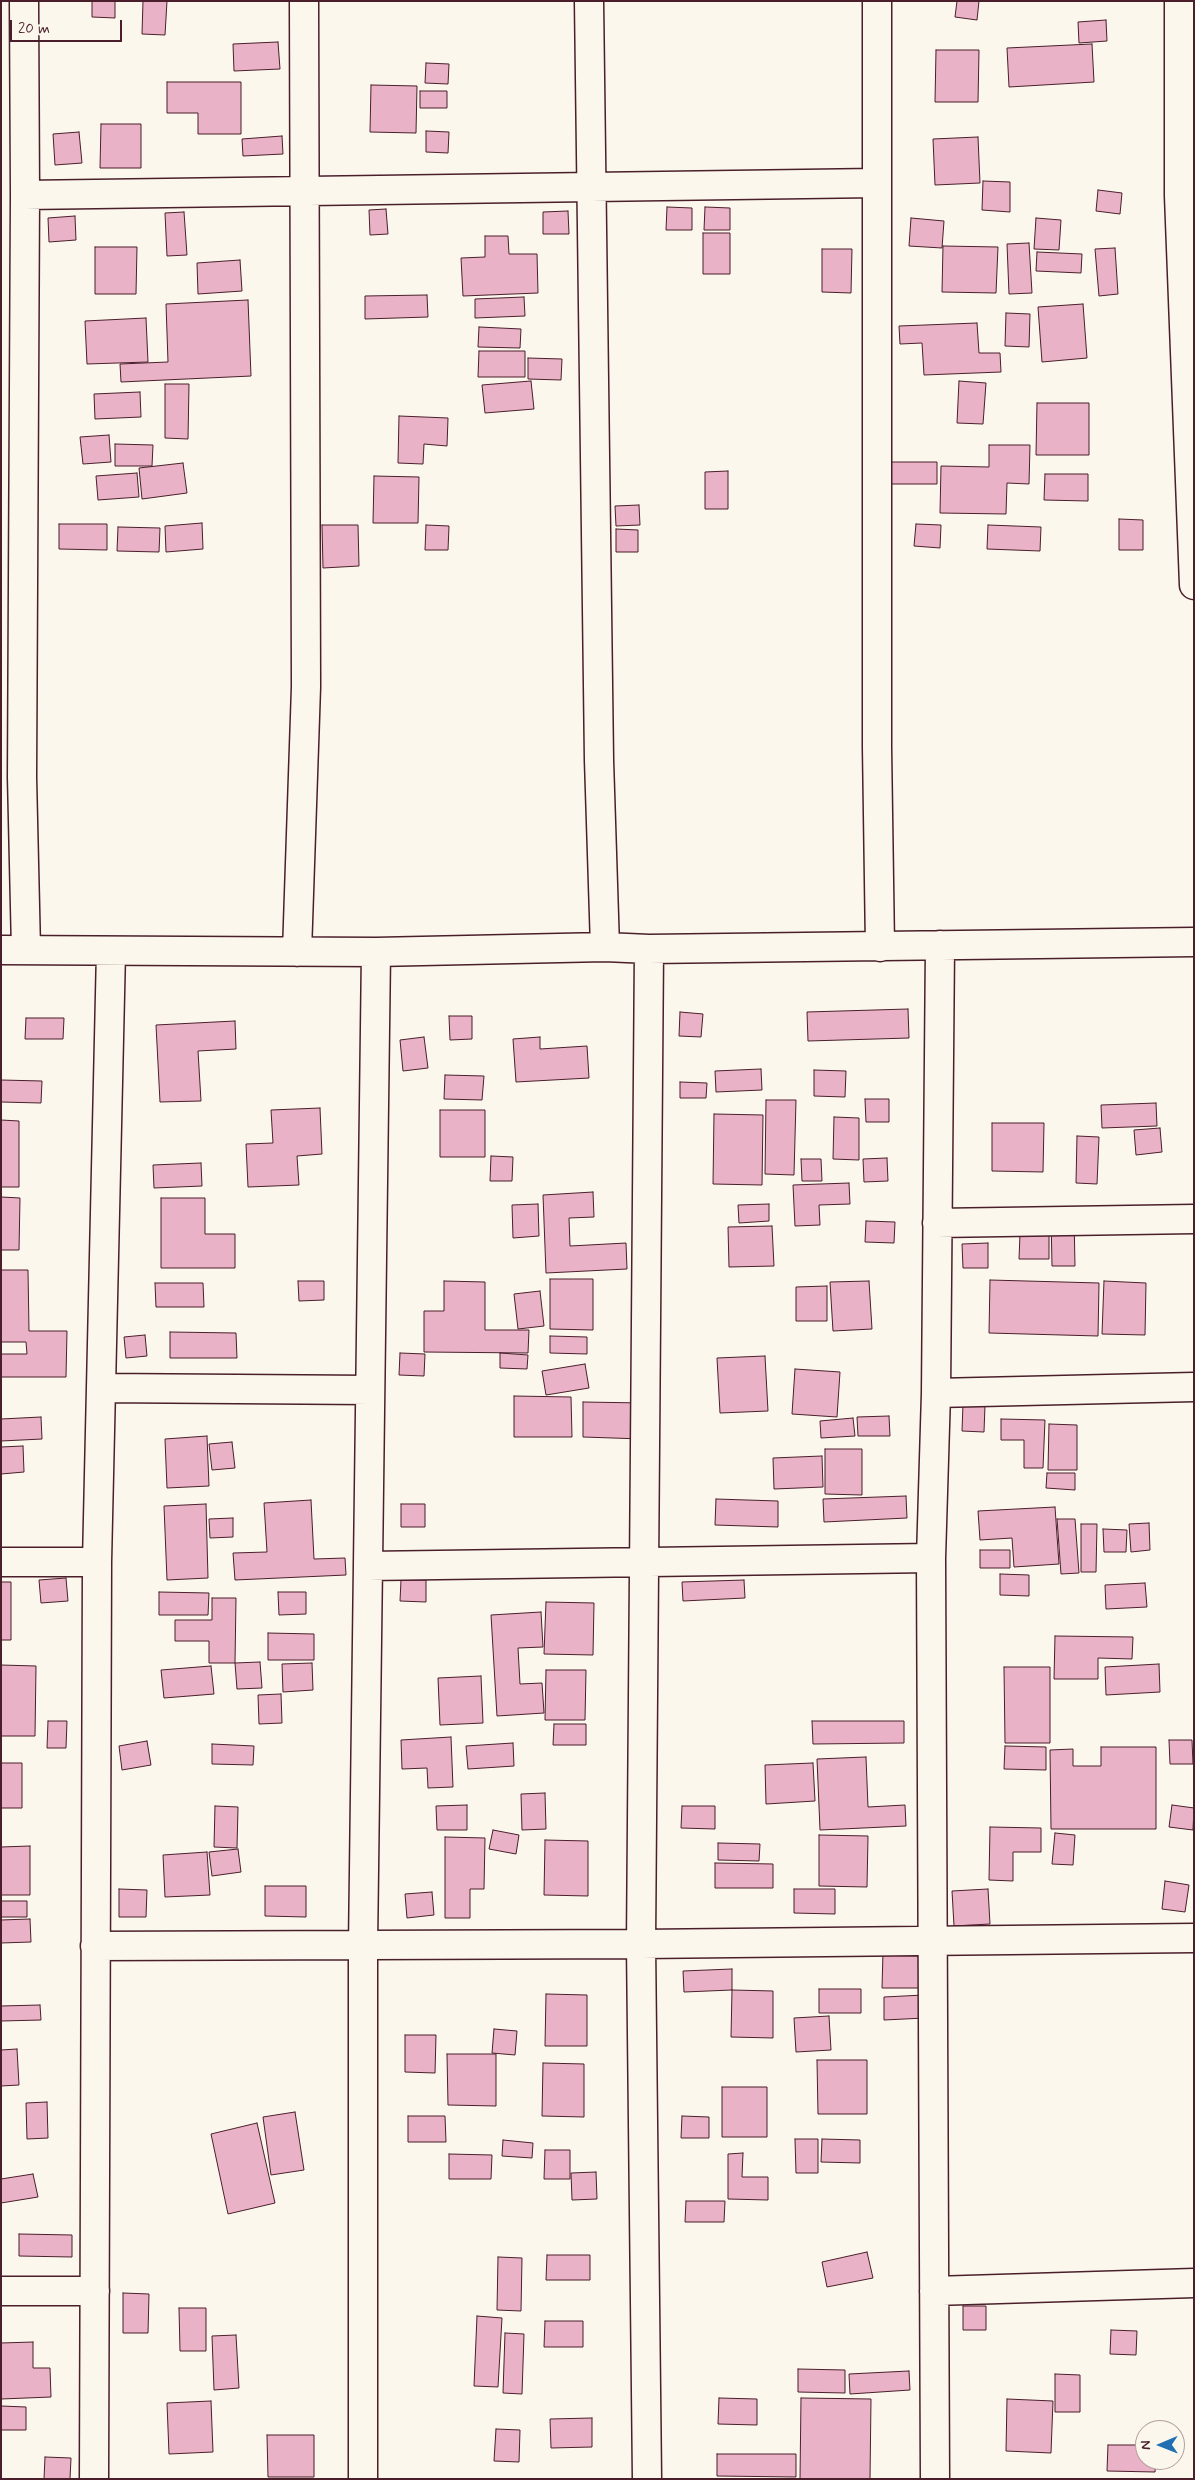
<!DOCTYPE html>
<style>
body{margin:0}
#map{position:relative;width:1195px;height:2480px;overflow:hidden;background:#fbf7ec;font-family:Mynerve,sans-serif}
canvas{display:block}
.frame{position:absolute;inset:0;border:2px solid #4a1f2b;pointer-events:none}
.north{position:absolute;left:1135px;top:2420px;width:50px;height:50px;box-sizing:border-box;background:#fbf7ec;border:1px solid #b4a19f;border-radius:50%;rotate:269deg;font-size:14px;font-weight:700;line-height:20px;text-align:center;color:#4a1f2b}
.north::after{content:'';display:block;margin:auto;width:18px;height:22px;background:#1f6fb2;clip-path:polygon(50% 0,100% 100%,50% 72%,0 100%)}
.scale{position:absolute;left:10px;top:20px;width:112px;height:22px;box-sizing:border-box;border:2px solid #4a1f2b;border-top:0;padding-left:6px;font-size:15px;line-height:18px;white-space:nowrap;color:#4a1f2b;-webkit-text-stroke:4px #fbf7ec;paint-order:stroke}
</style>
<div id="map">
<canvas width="1195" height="2480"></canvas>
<div class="frame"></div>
<div class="north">N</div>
<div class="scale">20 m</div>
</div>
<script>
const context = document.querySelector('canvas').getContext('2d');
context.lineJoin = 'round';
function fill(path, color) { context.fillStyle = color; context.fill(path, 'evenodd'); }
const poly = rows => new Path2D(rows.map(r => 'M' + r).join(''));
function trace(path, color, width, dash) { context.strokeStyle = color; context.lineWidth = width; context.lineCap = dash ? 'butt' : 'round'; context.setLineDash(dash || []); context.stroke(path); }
const building = poly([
 [92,1,115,1,115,18,92,17,92,1],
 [143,1,167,1,165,35,142,34,143,1],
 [957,1,979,1,977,20,955,17,957,1],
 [1106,20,1107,41,1079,43,1078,22,1106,20],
 [278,42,280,69,234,71,233,44,278,42],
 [1092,44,1094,82,1009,87,1007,48,1092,44],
 [936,50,979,50,978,102,935,102,936,50],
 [426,63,449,64,448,84,425,83,426,63],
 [167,82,241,82,241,134,198,134,198,113,167,113,167,82],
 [371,85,417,86,416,133,370,132,371,85],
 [420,91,447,91,447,108,420,108,420,91],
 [101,124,141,124,141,168,100,168,101,124],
 [426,131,449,132,448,153,426,152,426,131],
 [79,132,82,163,55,165,53,134,79,132],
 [282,136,283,154,243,156,242,139,282,136],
 [978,137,980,183,935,185,933,139,978,137],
 [983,181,1010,182,1010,212,982,210,983,181],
 [1098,190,1122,193,1120,214,1096,211,1098,190],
 [667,207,692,208,692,230,666,230,667,207],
 [705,207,730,208,730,230,704,230,705,207],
 [386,209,388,234,370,235,369,210,386,209],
 [568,211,569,234,543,234,543,212,568,211],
 [184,212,187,255,167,256,165,213,184,212],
 [75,216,76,240,49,242,48,218,75,216],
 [911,218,944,221,942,248,909,246,911,218],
 [1036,218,1061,220,1059,250,1034,249,1036,218],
 [703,233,730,233,730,274,703,274,703,233],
 [485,236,508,236,509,254,537,254,538,293,463,296,461,258,485,257,485,236],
 [1029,243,1032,293,1009,294,1007,244,1029,243],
 [943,246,998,247,996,293,942,292,943,246],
 [95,247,137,247,136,294,95,294,95,247],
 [1115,248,1118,294,1099,296,1095,249,1115,248],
 [822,249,852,249,851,293,822,292,822,249],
 [1037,252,1082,254,1081,273,1036,271,1037,252],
 [240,260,242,291,198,294,197,263,240,260],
 [427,295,428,317,365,319,365,296,427,295],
 [524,297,525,316,475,318,475,299,524,297],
 [248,300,251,376,121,382,120,364,168,362,166,304,248,300],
 [1083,304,1087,358,1042,362,1038,307,1083,304],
 [1006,313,1030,314,1029,347,1005,346,1006,313],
 [146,318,148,362,87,364,85,321,146,318],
 [977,323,979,353,1000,353,1001,372,924,375,922,343,900,344,899,326,977,323],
 [479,327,521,329,520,348,478,347,479,327],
 [479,351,525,351,525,377,478,377,479,351],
 [528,358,562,359,561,380,528,379,528,358],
 [531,381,534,409,485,413,482,385,531,381],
 [959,381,986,383,983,424,957,423,959,381],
 [165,384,189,384,188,439,165,438,165,384],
 [140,392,141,417,95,419,94,394,140,392],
 [1037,403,1089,403,1089,455,1036,455,1037,403],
 [399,416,448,418,447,446,424,444,423,464,398,463,399,416],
 [109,435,111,462,83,464,80,437,109,435],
 [115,444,153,445,152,466,115,466,115,444],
 [989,445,1030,445,1029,484,1007,483,1006,514,940,513,941,466,989,467,989,445],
 [890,462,937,462,937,484,889,484,890,462],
 [183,463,187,493,142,499,139,468,183,463],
 [728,471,728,509,705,509,705,472,728,471],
 [137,473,139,497,98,500,96,476,137,473],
 [1045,474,1088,474,1088,501,1044,500,1045,474],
 [374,476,419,477,418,523,373,523,374,476],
 [639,505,640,525,616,526,615,506,639,505],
 [1119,519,1143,520,1143,550,1119,550,1119,519],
 [202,523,203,549,166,552,165,526,202,523],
 [59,524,107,524,107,550,59,549,59,524],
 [916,524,941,525,940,548,914,546,916,524],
 [322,525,358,525,359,566,323,568,322,525],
 [426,525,449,526,448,550,425,550,426,525],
 [988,525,1041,527,1040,551,987,549,988,525],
 [118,527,160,528,159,552,117,551,118,527],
 [616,529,638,530,638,552,616,552,616,529],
 [908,1009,909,1038,808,1041,807,1012,908,1009],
 [680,1012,703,1014,701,1037,679,1036,680,1012],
 [449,1016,472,1016,472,1039,450,1040,449,1016],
 [26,1018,64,1018,63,1039,25,1039,26,1018],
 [235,1021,236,1049,198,1051,201,1101,160,1102,156,1025,235,1021],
 [424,1037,428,1068,403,1071,400,1040,424,1037],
 [540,1037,540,1049,587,1046,589,1078,516,1082,513,1039,540,1037],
 [761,1069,762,1090,716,1092,715,1071,761,1069],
 [814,1070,846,1071,845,1097,814,1096,814,1070],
 [445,1075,484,1076,482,1100,444,1099,445,1075],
 [1,1080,42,1081,41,1103,1,1102,1,1080],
 [680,1082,707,1083,706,1098,680,1098,680,1082],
 [865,1099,889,1099,889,1122,866,1122,865,1099],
 [766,1100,796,1100,794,1175,765,1174,766,1100],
 [1156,1103,1157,1126,1102,1128,1101,1105,1156,1103],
 [320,1108,322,1154,297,1156,299,1185,248,1187,246,1144,273,1143,271,1110,320,1108],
 [440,1110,485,1110,485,1157,440,1157,440,1110],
 [714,1114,763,1115,762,1185,713,1184,714,1114],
 [834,1117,859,1118,859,1160,833,1159,834,1117],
 [1,1120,19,1121,19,1187,1,1187,1,1120],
 [992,1123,1044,1123,1043,1172,992,1171,992,1123],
 [1160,1128,1162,1152,1136,1155,1134,1130,1160,1128],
 [1077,1136,1099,1137,1097,1184,1076,1183,1077,1136],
 [491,1156,513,1157,512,1181,490,1181,491,1156],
 [887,1158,888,1181,864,1182,863,1159,887,1158],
 [801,1159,821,1159,822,1181,802,1181,801,1159],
 [201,1163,202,1186,154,1188,153,1165,201,1163],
 [849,1183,850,1204,819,1205,820,1225,795,1226,793,1185,849,1183],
 [593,1192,594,1217,569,1218,570,1246,626,1243,627,1269,546,1273,543,1195,593,1192],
 [1,1197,20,1198,19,1250,1,1250,1,1197],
 [161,1198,205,1198,205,1234,235,1234,235,1268,161,1268,161,1198],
 [538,1204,539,1236,513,1238,512,1205,538,1204],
 [769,1204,769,1221,739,1223,738,1205,769,1204],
 [1051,1216,1074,1216,1075,1266,1052,1266,1051,1216],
 [866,1221,895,1222,894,1243,865,1242,866,1221],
 [772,1226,774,1266,729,1267,728,1227,772,1226],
 [1020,1234,1049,1235,1049,1259,1019,1259,1020,1234],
 [988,1243,988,1268,963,1268,962,1244,988,1243],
 [1,1270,28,1270,29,1331,67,1331,66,1377,1,1377,1,1354,27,1354,26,1342,1,1342,1,1270],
 [550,1279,593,1279,593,1330,550,1329,550,1279],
 [990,1280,1099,1283,1098,1336,989,1333,990,1280],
 [298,1281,324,1281,324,1300,299,1301,298,1281],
 [444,1281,485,1282,485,1330,529,1330,528,1353,424,1352,424,1311,444,1311,444,1281],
 [869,1281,872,1329,833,1331,830,1282,869,1281],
 [1104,1281,1146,1283,1145,1335,1102,1334,1104,1281],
 [155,1283,203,1283,204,1307,156,1307,155,1283],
 [827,1286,827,1321,796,1321,796,1287,827,1286],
 [540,1291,544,1326,518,1329,514,1294,540,1291],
 [170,1332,236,1333,237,1358,170,1358,170,1332],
 [145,1335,147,1356,126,1358,124,1337,145,1335],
 [550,1336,587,1337,587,1354,550,1353,550,1336],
 [400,1353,425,1354,424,1376,399,1375,400,1353],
 [500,1353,528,1355,527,1369,500,1368,500,1353],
 [765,1356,768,1411,720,1413,717,1358,765,1356],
 [585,1364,589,1388,546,1395,542,1371,585,1364],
 [795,1369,840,1372,837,1417,792,1414,795,1369],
 [514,1396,571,1397,572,1437,514,1437,514,1396],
 [583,1402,643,1403,642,1439,583,1437,583,1402],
 [963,1404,985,1405,984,1432,962,1431,963,1404],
 [889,1416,890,1436,858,1436,857,1417,889,1416],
 [41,1417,42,1439,1,1441,1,1419,41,1417],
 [853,1418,855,1436,821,1438,820,1421,853,1418],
 [1001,1419,1045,1420,1043,1468,1024,1468,1024,1440,1001,1440,1001,1419],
 [1049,1424,1077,1425,1077,1470,1048,1470,1049,1424],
 [207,1436,209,1486,167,1488,165,1439,207,1436],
 [232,1442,235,1468,212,1470,209,1444,232,1442],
 [23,1446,24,1472,1,1474,1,1447,23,1446],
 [825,1449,862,1449,862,1495,825,1494,825,1449],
 [822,1456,823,1487,774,1489,773,1458,822,1456],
 [1047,1473,1075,1473,1075,1490,1046,1488,1047,1473],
 [906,1496,907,1518,824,1522,823,1499,906,1496],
 [716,1499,778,1501,778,1527,715,1525,716,1499],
 [311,1500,314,1559,345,1558,346,1575,235,1580,233,1553,267,1552,264,1503,311,1500],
 [206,1504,208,1578,167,1580,164,1506,206,1504],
 [401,1504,425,1504,425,1527,401,1527,401,1504],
 [1055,1507,1059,1564,1014,1567,1012,1538,980,1540,978,1511,1055,1507],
 [233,1518,233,1537,210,1538,209,1519,233,1518],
 [1057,1519,1075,1519,1079,1573,1061,1574,1057,1519],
 [1149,1523,1150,1550,1131,1552,1129,1524,1149,1523],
 [1081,1524,1097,1524,1096,1572,1081,1572,1081,1524],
 [1103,1529,1127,1530,1126,1552,1104,1552,1103,1529],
 [980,1550,1010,1550,1010,1568,980,1568,980,1550],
 [1000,1574,1029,1575,1029,1596,1000,1595,1000,1574],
 [66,1578,68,1601,41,1603,39,1580,66,1578],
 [401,1580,426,1580,426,1602,400,1601,401,1580],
 [744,1580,745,1598,683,1601,682,1582,744,1580],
 [1,1582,11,1582,11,1640,1,1640,1,1582],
 [1145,1583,1147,1607,1106,1609,1105,1585,1145,1583],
 [159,1592,209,1593,208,1615,159,1615,159,1592],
 [278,1592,306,1592,306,1614,279,1615,278,1592],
 [212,1598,236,1598,235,1663,209,1663,209,1641,175,1641,175,1620,212,1620,212,1598],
 [546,1602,594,1603,593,1655,544,1654,546,1602],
 [541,1612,543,1647,518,1648,520,1684,542,1683,544,1713,497,1716,491,1615,541,1612],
 [268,1633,314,1634,314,1660,268,1660,268,1633],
 [1055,1636,1133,1637,1132,1659,1098,1658,1098,1679,1054,1679,1055,1636],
 [260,1662,262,1688,237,1689,235,1663,260,1662],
 [312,1663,313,1690,283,1692,282,1664,312,1663],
 [1159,1664,1160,1692,1106,1695,1105,1667,1159,1664],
 [1,1665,36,1666,35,1736,1,1736,1,1665],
 [211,1666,214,1694,164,1698,161,1670,211,1666],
 [1004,1667,1050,1667,1050,1743,1005,1743,1004,1667],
 [546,1670,586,1670,585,1720,545,1720,546,1670],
 [481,1676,483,1723,440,1725,438,1678,481,1676],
 [281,1694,282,1723,259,1724,258,1695,281,1694],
 [48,1721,67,1721,66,1748,47,1748,48,1721],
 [812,1721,904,1721,904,1743,813,1744,812,1721],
 [554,1724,586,1724,586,1745,553,1745,554,1724],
 [451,1737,453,1787,428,1788,427,1768,402,1769,401,1740,451,1737],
 [1169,1740,1192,1740,1193,1764,1170,1764,1169,1740],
 [147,1741,151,1765,122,1770,119,1746,147,1741],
 [513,1743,514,1766,468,1769,466,1746,513,1743],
 [212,1744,254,1746,253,1765,212,1764,212,1744],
 [1005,1746,1046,1747,1046,1770,1004,1769,1005,1746],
 [1101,1747,1156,1747,1156,1829,1051,1829,1050,1750,1073,1749,1073,1766,1101,1766,1101,1747],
 [866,1757,868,1807,905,1805,906,1826,820,1830,817,1759,866,1757],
 [1,1763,22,1763,22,1808,1,1808,1,1763],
 [813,1763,815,1801,766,1804,765,1765,813,1763],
 [545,1793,546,1829,522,1830,521,1794,545,1793],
 [467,1805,467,1830,437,1830,436,1806,467,1805],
 [1172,1805,1194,1808,1193,1830,1169,1827,1172,1805],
 [215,1806,238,1807,237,1848,214,1847,215,1806],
 [682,1806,715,1806,715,1829,681,1828,682,1806],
 [990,1827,1041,1828,1041,1852,1013,1852,1013,1881,989,1880,990,1827],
 [493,1830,519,1835,516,1854,489,1849,493,1830],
 [1055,1833,1075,1835,1073,1865,1052,1864,1055,1833],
 [819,1835,868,1836,867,1887,819,1886,819,1835],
 [445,1837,485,1838,484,1889,470,1889,470,1918,445,1918,445,1837],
 [545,1840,588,1841,588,1896,544,1895,545,1840],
 [718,1843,760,1844,759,1861,718,1860,718,1843],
 [30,1846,30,1895,1,1895,1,1847,30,1846],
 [238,1849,241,1872,212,1876,209,1852,238,1849],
 [207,1852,210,1895,165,1897,163,1855,207,1852],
 [715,1863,773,1864,773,1888,715,1888,715,1863],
 [1165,1881,1189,1885,1185,1912,1162,1909,1165,1881],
 [265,1886,306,1886,306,1917,265,1916,265,1886],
 [119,1889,147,1890,146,1917,119,1917,119,1889],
 [794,1889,835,1889,835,1914,794,1913,794,1889],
 [988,1889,990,1924,954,1926,952,1891,988,1889],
 [432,1892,434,1915,407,1918,405,1894,432,1892],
 [1,1901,27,1901,27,1917,1,1917,1,1901],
 [30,1919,31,1942,1,1943,1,1920,30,1919],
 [883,1952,924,1953,924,1988,882,1988,883,1952],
 [732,1969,732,1990,684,1992,683,1971,732,1969],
 [819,1989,861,1989,861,2013,819,2013,819,1989],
 [732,1990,773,1991,773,2038,731,2037,732,1990],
 [546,1994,587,1995,587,2046,545,2046,546,1994],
 [924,1995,925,2018,884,2020,884,1997,924,1995],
 [40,2005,41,2020,1,2021,1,2006,40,2005],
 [829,2016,831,2050,796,2052,794,2018,829,2016],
 [494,2029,517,2031,515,2055,492,2053,494,2029],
 [405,2035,436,2035,435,2073,405,2072,405,2035],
 [17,2049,19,2085,1,2086,1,2050,17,2049],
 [447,2054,496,2054,496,2106,448,2105,447,2054],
 [817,2060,867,2060,867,2114,818,2114,817,2060],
 [543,2063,584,2064,584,2117,542,2116,543,2063],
 [722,2087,767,2087,767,2137,722,2137,722,2087],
 [47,2102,48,2138,27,2139,26,2103,47,2102],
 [295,2112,304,2170,271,2175,263,2117,295,2112],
 [408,2116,445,2116,446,2142,408,2142,408,2116],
 [682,2116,709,2117,709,2138,681,2138,682,2116],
 [257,2123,275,2203,228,2214,211,2134,257,2123],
 [795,2139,818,2139,818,2173,796,2173,795,2139],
 [822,2139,860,2140,860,2163,821,2162,822,2139],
 [503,2140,533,2143,532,2158,502,2156,503,2140],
 [545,2150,570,2150,570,2179,544,2179,545,2150],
 [743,2153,742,2177,768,2177,768,2200,728,2199,728,2154,743,2153],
 [449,2154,492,2155,491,2179,449,2179,449,2154],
 [596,2172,597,2199,572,2200,571,2173,596,2172],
 [33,2174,38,2197,1,2203,1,2179,33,2174],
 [686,2201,725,2201,724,2222,685,2222,686,2201],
 [19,2234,72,2235,72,2257,19,2256,19,2234],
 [867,2252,873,2278,827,2287,822,2262,867,2252],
 [547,2255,590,2255,590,2280,546,2280,547,2255],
 [498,2257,522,2258,521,2311,497,2310,498,2257],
 [123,2293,149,2294,148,2333,123,2333,123,2293],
 [963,2306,986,2306,986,2330,963,2330,963,2306],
 [179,2308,206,2308,206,2351,180,2351,179,2308],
 [477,2316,502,2318,498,2387,474,2386,477,2316],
 [545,2321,583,2321,583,2347,544,2347,545,2321],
 [1111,2330,1137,2331,1136,2355,1110,2354,1111,2330],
 [505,2333,524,2334,522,2394,503,2393,505,2333],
 [236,2335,239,2388,214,2390,212,2336,236,2335],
 [33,2342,33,2368,50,2368,51,2397,1,2399,1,2343,33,2342],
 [798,2369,845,2370,845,2393,798,2392,798,2369],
 [909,2371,910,2390,850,2394,849,2374,909,2371],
 [1055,2374,1080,2375,1080,2412,1055,2412,1055,2374],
 [719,2398,757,2399,757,2425,718,2424,719,2398],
 [801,2398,871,2399,870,2479,800,2479,801,2398],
 [1007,2399,1053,2401,1051,2453,1006,2451,1007,2399],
 [211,2401,213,2452,169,2454,167,2403,211,2401],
 [1,2406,26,2407,26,2430,1,2430,1,2406],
 [592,2418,592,2447,551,2448,550,2419,592,2418],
 [496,2429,520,2430,519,2462,494,2461,496,2429],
 [267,2435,314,2435,314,2477,268,2477,267,2435],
 [1108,2445,1145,2445,1145,2460,1156,2460,1155,2472,1107,2471,1108,2445],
 [717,2454,796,2454,796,2477,717,2476,717,2454],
 [45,2457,71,2458,70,2479,44,2479,45,2457]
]);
const minor = poly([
 [24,1,25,195,22,777,26,950],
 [589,1,599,760,605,947],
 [877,1,877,747,880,947],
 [1179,1,1179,196,1194,585],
 [25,195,875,183],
 [1,950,376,952,605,947,649,949,1194,942],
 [297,952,306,687,304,1],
 [937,1223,1194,1219],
 [102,1388,370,1390],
 [936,1393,1194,1387],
 [1,1562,97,1562],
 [368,1566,931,1558],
 [95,1946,641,1944,1194,1938],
 [1,2291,95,2291],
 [934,2291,1194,2283],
 [94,2479,97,1562,111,951],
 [363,2479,363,1946,376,952],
 [647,2479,641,1944,649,949],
 [935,2479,931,1558,936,1393,940,945]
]);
fill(building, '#eab2c7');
trace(building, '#4a1f2b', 1);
trace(minor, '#4a1f2b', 31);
trace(minor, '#fbf7ec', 28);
</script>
